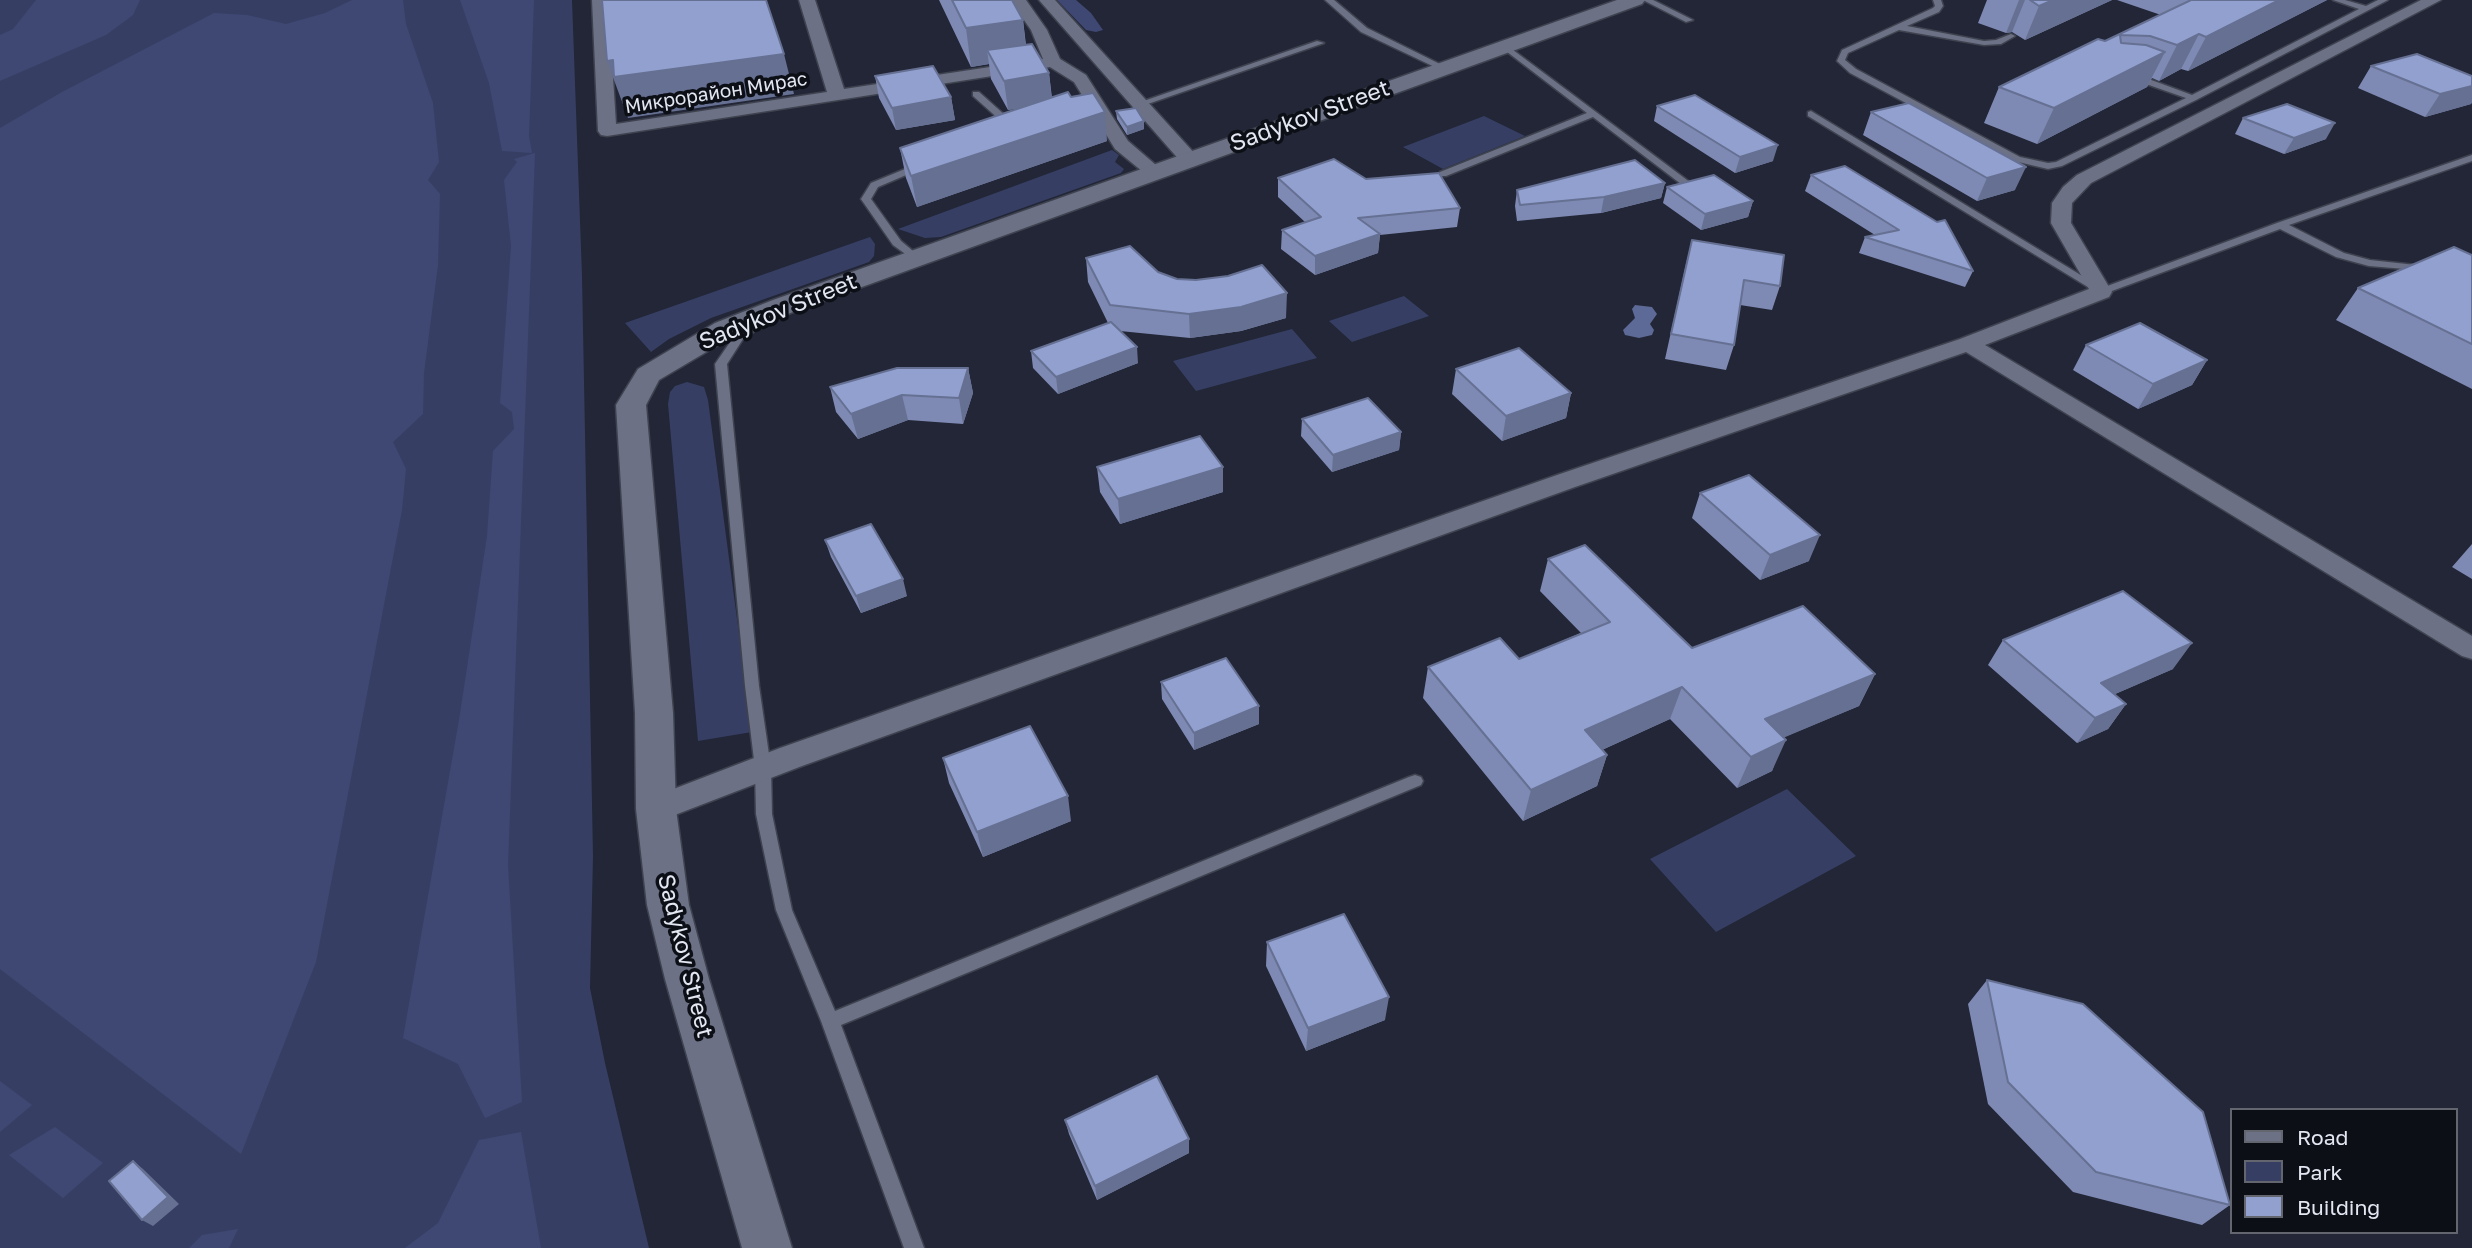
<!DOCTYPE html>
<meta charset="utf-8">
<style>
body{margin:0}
#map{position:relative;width:2472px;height:1248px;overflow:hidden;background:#222636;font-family:"Golos Text",sans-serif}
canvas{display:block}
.legend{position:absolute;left:2230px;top:1108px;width:228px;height:126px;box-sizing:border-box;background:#0d0f17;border:2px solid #63656f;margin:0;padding:9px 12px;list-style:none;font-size:21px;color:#e3e7f2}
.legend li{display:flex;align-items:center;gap:14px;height:35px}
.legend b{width:35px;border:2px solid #63656f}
</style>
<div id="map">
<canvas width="2472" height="1248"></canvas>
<ul class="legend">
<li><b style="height:9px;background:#6c7185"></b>Road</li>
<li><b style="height:19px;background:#363f63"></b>Park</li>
<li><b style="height:19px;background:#92a0d0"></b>Building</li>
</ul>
</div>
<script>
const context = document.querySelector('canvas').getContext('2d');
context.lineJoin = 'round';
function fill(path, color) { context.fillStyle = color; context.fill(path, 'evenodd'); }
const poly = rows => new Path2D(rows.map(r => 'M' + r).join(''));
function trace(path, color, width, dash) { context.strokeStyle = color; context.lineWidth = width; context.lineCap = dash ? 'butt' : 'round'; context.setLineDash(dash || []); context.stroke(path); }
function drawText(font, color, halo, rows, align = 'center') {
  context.font = font + ' "Golos Text",sans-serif'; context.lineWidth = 7; context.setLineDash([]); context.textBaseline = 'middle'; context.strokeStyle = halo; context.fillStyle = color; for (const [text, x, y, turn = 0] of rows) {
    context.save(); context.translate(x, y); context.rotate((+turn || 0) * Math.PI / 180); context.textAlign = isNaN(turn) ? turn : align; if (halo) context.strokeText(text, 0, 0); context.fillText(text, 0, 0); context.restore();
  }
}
const green = poly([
 [0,0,572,0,582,276,593,856,590,988,605,1063,649,1248,0,1248],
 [1484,116,1525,136,1443,169,1403,147],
 [1112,150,1119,155,1115,162,1124,169,1121,173,941,237,925,238,898,229],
 [870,237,875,244,874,256,869,262,711,318,669,339,651,352,625,323],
 [1404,296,1429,316,1352,342,1329,321],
 [1292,329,1317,358,1196,391,1173,361],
 [687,382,704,387,708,400,752,732,698,741,668,404,670,392,675,386],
 [1787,789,1856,856,1716,932,1650,859]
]);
const forest = poly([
 [36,0,140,0,133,15,106,35,0,81,0,35,13,29],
 [352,0,403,0,406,24,433,103,439,162,428,180,440,194,438,265,424,373,423,414,393,442,406,469,402,510,316,962,241,1154,0,969,0,128,62,92,214,13,247,15,286,24,325,13],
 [460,0,534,0,529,136,532,153,502,151,489,83],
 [1057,0,1076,0,1091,13,1103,30,1096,32,1086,30],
 [535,153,508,865,522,1102,485,1118,458,1064,403,1038,459,720,487,536,493,451,514,429,512,412,500,403,511,246,504,180,517,162,514,159],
 [0,1081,32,1105,0,1132],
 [55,1127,103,1163,63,1198,9,1155],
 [521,1132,541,1248,405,1248,438,1223,479,1140],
 [238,1229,229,1248,189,1248,202,1235]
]);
const water = poly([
 [1635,305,1652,307,1657,314,1650,324,1654,330,1652,335,1639,338,1625,335,1623,330,1635,318,1632,309]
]);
const service = poly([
 [1325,0,1334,0,1367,28,1448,68,1441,70,1361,32,1325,0],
 [1643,0,1653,0,1693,20,1686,22,1643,0],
 [1933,0,1941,0,1943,6,1939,12,1907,26,1984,41,1996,40,2011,34,2015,36,2001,44,1984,45,1899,30,1848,53,1845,60,1856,69,2020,157,2048,163,2056,162,2186,98,2129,78,2129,74,2135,74,2192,95,2359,9,2333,0,2345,0,2366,6,2378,0,2388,0,2196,100,2062,166,2048,169,2014,161,1850,73,1837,61,1842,50,1933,8,1935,6,1933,0],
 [1317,41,1324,43,1142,106,1135,104,1317,41],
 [1505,44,1691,183,1691,187,1685,187,1593,117,1446,176,1440,176,1440,172,1587,113,1502,48,1501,46,1505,44],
 [973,92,979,92,1016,125,1016,129,1010,129,973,96,973,92],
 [1811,111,2102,288,2277,223,2472,155,2472,161,2289,225,2344,253,2370,260,2425,266,2430,269,2429,271,2369,266,2336,257,2280,229,2101,295,1808,116,1808,112,1811,111],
 [922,162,927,165,925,167,878,187,871,199,901,241,919,256,919,260,915,261,893,245,861,199,871,183,922,162],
 [767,315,772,318,771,320,743,339,727,364,759,686,771,768,772,814,792,910,835,1011,1409,777,1415,775,1421,777,1423,781,1421,785,841,1025,924,1248,904,1248,821,1021,776,910,756,814,755,768,745,686,715,364,735,335,767,315]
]);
const minor = poly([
 [592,0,608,0,616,124,827,92,799,0,815,0,844,89,1043,59,1031,30,1010,0,1026,0,1047,30,1060,59,1086,75,1128,141,1164,172,1162,176,1148,176,1115,149,1074,82,1050,67,607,136,601,135,598,131,592,0],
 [1039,0,1055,0,1196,155,1198,159,1196,163,1182,163,1039,0],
 [2421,0,2441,0,2091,183,2072,203,2071,223,2112,292,2109,297,1985,345,2472,636,2472,659,2462,656,1966,352,1575,487,802,766,667,818,656,822,645,818,640,809,645,800,780,748,1557,475,1960,339,2089,289,2051,223,2052,203,2063,187,2077,175,2421,0]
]);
const tertiary = poly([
 [1617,0,1645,0,1642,4,793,312,735,335,659,380,646,405,673,713,676,809,689,905,709,979,792,1248,742,1248,665,979,647,905,636,809,635,713,616,405,638,369,715,323,773,300,1617,0]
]);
const wall = poly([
 [939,0,1012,0,1023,20,1026,45,1049,73,1052,98,1071,97,1107,141,917,207,906,178,900,148,1020,108,1008,110,991,79,989,64,971,67],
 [1987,0,2112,0,2025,40,2012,32,2006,33,1978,23],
 [2117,0,2327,0,2188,71,2181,69,2159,81,2152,78,2147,87,2037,144,1984,123,1999,87,2105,41,2161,15],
 [2371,66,2471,104,2425,117,2358,88],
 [875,76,951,97,955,120,896,130,879,98],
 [1657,106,1773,161,1735,173,1654,121],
 [1116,111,1144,129,1127,135,1117,119],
 [1871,112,2015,190,1977,201,1863,135],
 [2243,118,2326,139,2284,154,2235,134],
 [1811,175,1973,271,1965,287,1859,253,1865,237,1875,235,1805,191],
 [1278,178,1366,179,1460,208,1457,227,1380,235,1378,253,1315,275,1281,249,1282,230,1305,222,1278,197],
 [1665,183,1661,198,1601,213,1517,221,1515,206,1517,190],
 [1667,187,1753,201,1748,217,1701,230,1663,203],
 [1692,240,1780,286,1772,310,1740,305,1734,345,1726,370,1665,359,1686,264],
 [2472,255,2472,389,2336,320,2358,288],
 [1086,258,1158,272,1286,318,1241,331,1190,338,1120,331,1138,363,1058,394,1033,368,1031,351,1108,323,1088,282],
 [2086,345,2207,360,2192,385,2138,409,2073,370],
 [968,368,973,393,963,424,908,420,858,439,836,412,830,387],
 [1456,369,1571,393,1566,418,1502,441,1452,394],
 [1302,419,1401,432,1399,450,1332,472,1301,436],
 [1097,467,1223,467,1223,492,1120,524,1100,492],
 [1700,493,1809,561,1760,580,1692,518],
 [825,540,907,596,861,613,831,557],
 [2472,544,2472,579,2452,567],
 [1548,559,1692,648,1875,674,1859,706,1784,737,1772,771,1737,788,1670,719,1602,750,1607,755,1597,786,1523,821,1423,698,1428,667,1519,659,1581,633,1540,591],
 [2003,640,2173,669,2115,694,2126,704,2108,729,2077,743,1988,665],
 [1161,682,1259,706,1259,724,1194,750,1162,699],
 [943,758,1071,821,983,857,949,783],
 [1267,942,1385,1020,1306,1051,1266,966],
 [1987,980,2230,1205,2202,1225,2073,1192,1988,1104,1968,1004],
 [1065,1120,1189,1139,1189,1153,1097,1200,1069,1134]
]);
const shadedWall = poly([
 [2019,0,2025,0,2012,32,2006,33],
 [2053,0,2112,0,2025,40,2039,6],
 [2279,0,2327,0,2188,71,2206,37],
 [1023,20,1027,59,987,50,989,64,971,67,966,28],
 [2199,34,2181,69,2159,81,2177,45],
 [2165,52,2147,87,2037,144,2054,108],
 [784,54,794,94,628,118,607,61],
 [1049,73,1052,102,1008,110,1004,81],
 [2472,86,2472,103,2471,104,2425,117,2440,94],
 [951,97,955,120,896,130,892,108],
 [1105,112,1107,141,917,207,911,176],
 [1144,121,1144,129,1127,135,1127,127],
 [2335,123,2326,139,2284,154,2294,138],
 [1778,145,1773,161,1735,173,1740,157],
 [2026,167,2015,190,1977,201,1987,178],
 [1665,183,1661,198,1601,213,1604,197],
 [1753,201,1748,217,1701,230,1705,214],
 [1380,234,1378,253,1315,275,1315,256],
 [1287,293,1286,318,1241,331,1190,338,1189,314],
 [1137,347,1138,363,1058,394,1056,377],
 [2207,360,2192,385,2138,409,2153,384],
 [968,368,973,393,963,424,959,398],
 [1571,393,1566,418,1502,441,1506,416],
 [902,395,908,420,858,439,851,414],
 [1401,432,1399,450,1332,472,1333,455],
 [1223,467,1223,492,1120,524,1118,499],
 [1820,535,1809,561,1760,580,1770,555],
 [903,579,907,596,861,613,856,596],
 [2192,643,2173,669,2083,708,2101,683],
 [1875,674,1859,706,1752,751,1765,719],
 [1682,687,1670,719,1575,762,1585,730],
 [2126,704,2108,729,2077,743,2095,718],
 [1259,706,1259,724,1194,750,1194,733],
 [1786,740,1772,771,1737,788,1751,757],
 [1607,755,1597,786,1523,821,1531,790],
 [1068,796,1071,821,983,857,977,832],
 [1389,997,1385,1020,1306,1051,1308,1028],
 [1189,1139,1189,1153,1097,1200,1095,1186],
 [133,1161,143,1169,179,1204,153,1226,142,1220]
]);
const building = poly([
 [602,0,766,0,784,54,614,77,613,60,607,61,602,0],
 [952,0,1012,0,1023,20,966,28,952,0],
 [2030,0,2053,0,2039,6,2030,0],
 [2191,0,2279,0,2206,37,2199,34,2177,45,2150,36,2120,35,2121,43,2146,45,2165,52,2054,108,1999,87,2098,39,2105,41,2191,0],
 [1032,44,1049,73,1004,81,987,50,1032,44],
 [2417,54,2472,76,2472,86,2440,94,2371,66,2417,54],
 [933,66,951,97,892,108,875,76,933,66],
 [1068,92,1071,97,1093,93,1105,112,911,176,900,148,1068,92],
 [1695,95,1778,145,1740,157,1657,106,1695,95],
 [1909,103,2026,167,1987,178,1871,112,1909,103],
 [2287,104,2335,123,2294,138,2243,118,2287,104],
 [1136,108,1144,121,1127,127,1116,111,1136,108],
 [1334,159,1366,179,1439,173,1460,208,1358,218,1380,234,1315,256,1282,230,1321,217,1278,178,1334,159],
 [1635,160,1665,183,1604,197,1520,205,1517,190,1635,160],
 [1845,166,1937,222,1945,220,1973,271,1865,237,1899,230,1811,175,1845,166],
 [1714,175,1753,201,1705,214,1667,187,1714,175],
 [1692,240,1784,255,1780,286,1744,280,1734,345,1671,334,1692,240],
 [1130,246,1158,272,1177,279,1196,280,1228,276,1262,265,1287,293,1241,307,1189,314,1110,305,1086,258,1130,246],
 [2454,247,2472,255,2472,344,2358,288,2454,247],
 [1111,322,1137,347,1056,377,1031,351,1111,322],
 [2140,323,2207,360,2153,384,2086,345,2140,323],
 [1519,348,1571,393,1506,416,1456,369,1519,348],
 [897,368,968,368,959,398,902,395,851,414,830,387,897,368],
 [1368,398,1401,432,1333,455,1302,419,1368,398],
 [1200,436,1223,467,1118,499,1097,467,1200,436],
 [1749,475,1820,535,1770,555,1700,493,1749,475],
 [871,524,903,579,856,596,825,540,871,524],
 [1585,545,1692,648,1803,606,1875,674,1765,719,1786,740,1751,757,1682,687,1585,730,1607,755,1531,790,1428,667,1500,638,1519,659,1610,622,1548,559,1585,545],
 [2123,591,2192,643,2101,683,2126,704,2095,718,2003,640,2123,591],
 [1226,658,1259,706,1194,733,1161,682,1226,658],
 [1030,726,1068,796,977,832,943,758,1030,726],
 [1344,914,1389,997,1308,1028,1267,942,1344,914],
 [1987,980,2083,1004,2203,1112,2230,1205,2096,1172,2008,1082,1987,980],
 [1157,1076,1189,1139,1095,1186,1065,1120,1157,1076],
 [133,1161,168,1197,142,1220,109,1181,133,1161]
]);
const farStreetnames = [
 ["Микрорайон Мирас",716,93,-9]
];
const streetNames = [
 ["Sadykov Street",1310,116,-20],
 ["Sadykov Street",778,312,-22],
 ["Sadykov Street",685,956,76]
];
fill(green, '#363f63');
fill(forest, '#3e4873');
fill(water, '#5d6996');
trace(service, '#3f4350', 3);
trace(minor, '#3f4350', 3);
trace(tertiary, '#3f4350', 3);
fill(service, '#6c7185');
fill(minor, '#6c7185');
fill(tertiary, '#6c7185');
fill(wall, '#7e8ab3');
fill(shadedWall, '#667092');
fill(building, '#92a0d0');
trace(building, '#667092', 2);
drawText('19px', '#e3e7f2', '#0d0f17', farStreetnames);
drawText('23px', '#e3e7f2', '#0d0f17', streetNames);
</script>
